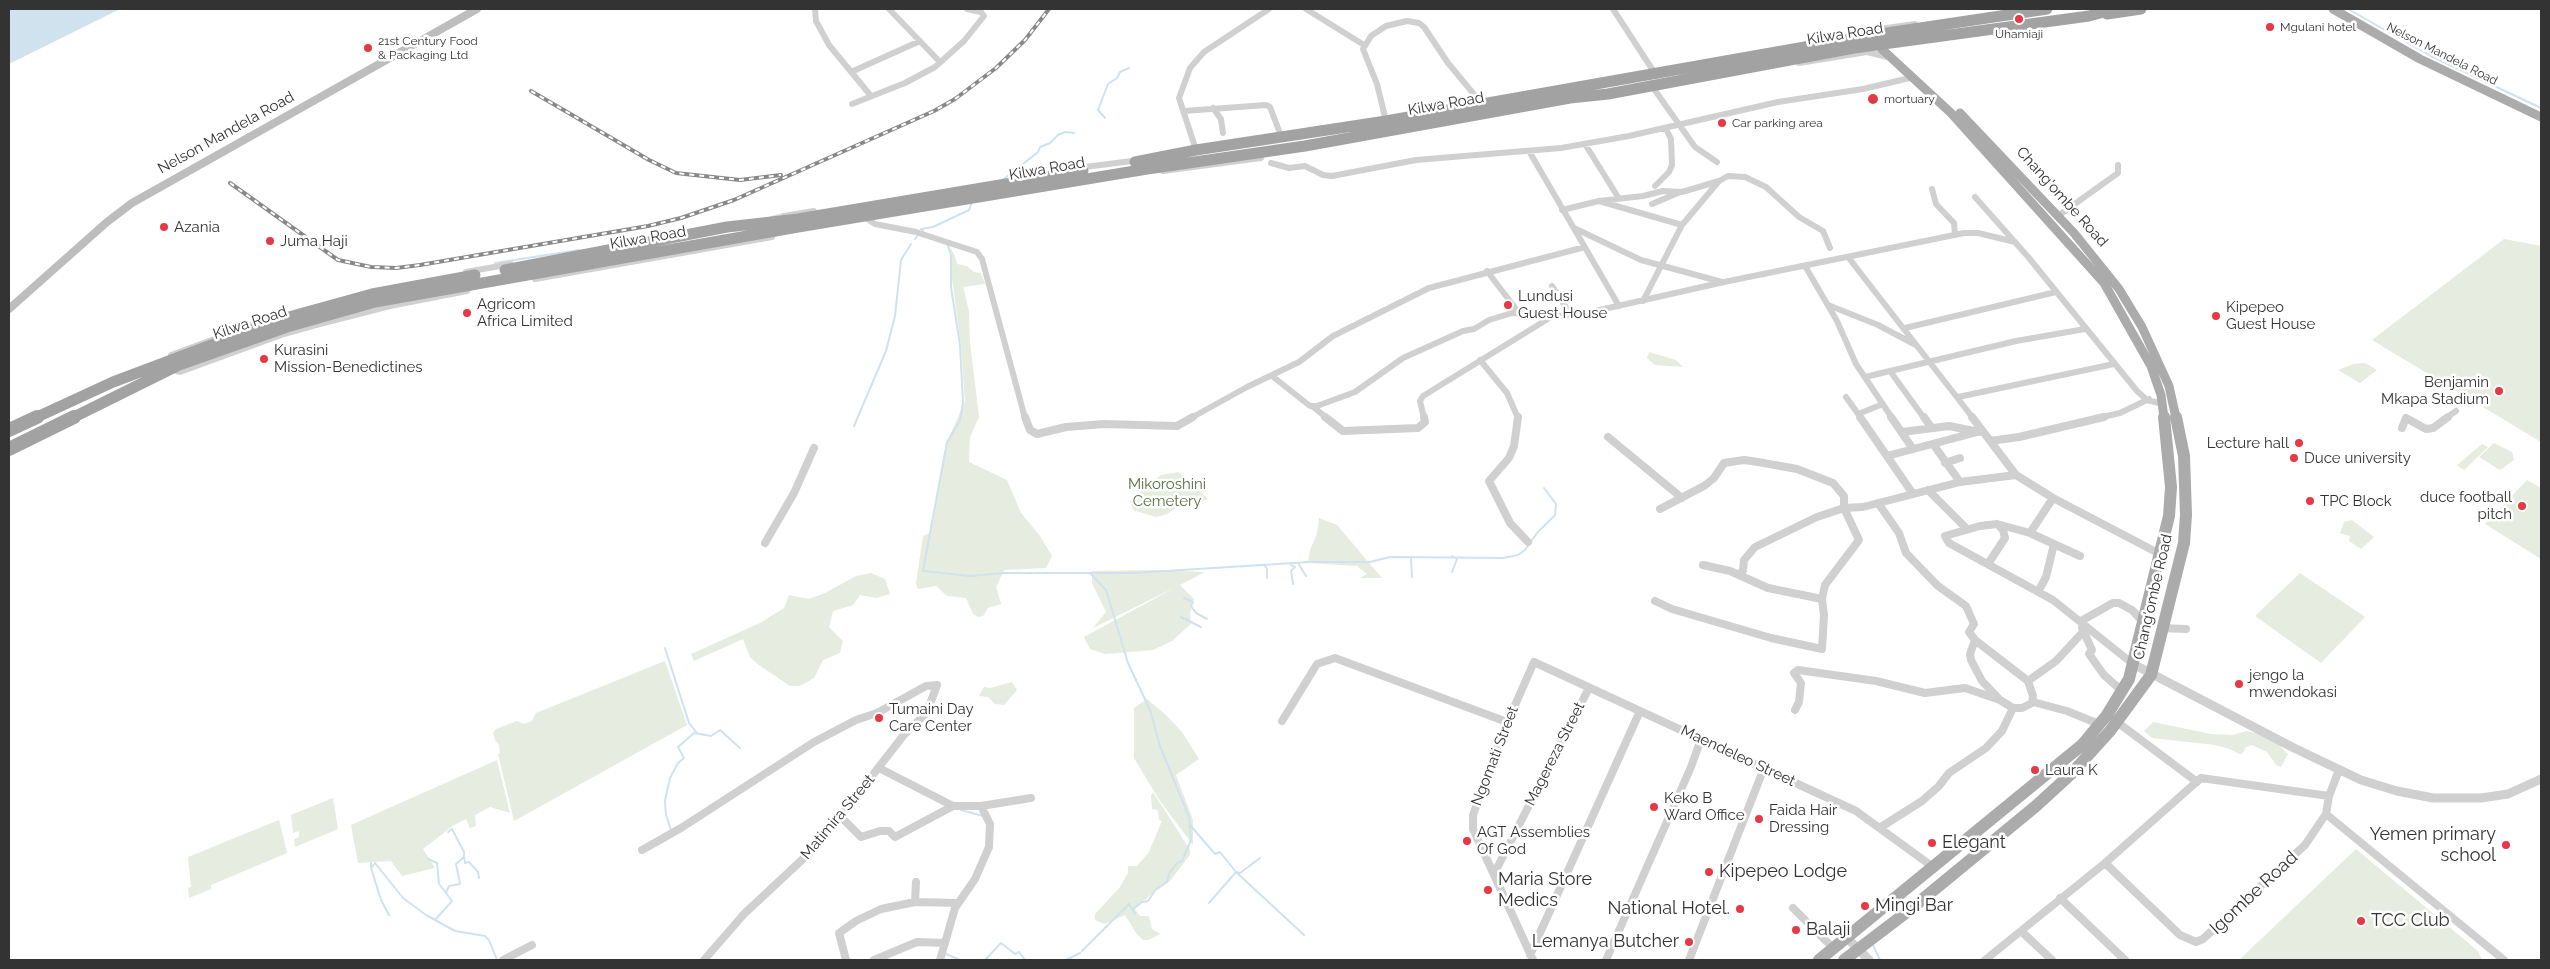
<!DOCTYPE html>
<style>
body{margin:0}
#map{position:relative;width:2550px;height:969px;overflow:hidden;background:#fff;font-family:Raleway,sans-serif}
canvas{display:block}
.frame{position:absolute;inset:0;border:10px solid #333;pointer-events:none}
</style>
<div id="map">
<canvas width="2550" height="969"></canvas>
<div class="frame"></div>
</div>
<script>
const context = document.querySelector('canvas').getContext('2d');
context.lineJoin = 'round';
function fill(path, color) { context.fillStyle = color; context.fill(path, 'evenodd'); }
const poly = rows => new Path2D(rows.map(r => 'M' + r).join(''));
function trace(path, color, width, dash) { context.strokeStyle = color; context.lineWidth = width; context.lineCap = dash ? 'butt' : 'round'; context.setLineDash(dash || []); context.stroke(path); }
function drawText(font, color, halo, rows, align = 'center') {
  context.font = font + ' Raleway,sans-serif'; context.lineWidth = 5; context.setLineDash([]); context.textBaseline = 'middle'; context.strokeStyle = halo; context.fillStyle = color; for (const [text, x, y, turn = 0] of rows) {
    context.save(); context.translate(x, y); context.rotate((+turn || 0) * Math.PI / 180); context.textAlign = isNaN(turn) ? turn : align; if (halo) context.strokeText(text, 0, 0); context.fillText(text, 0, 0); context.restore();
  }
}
const green = poly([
 [2504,239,2541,246,2541,442,2372,340],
 [947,242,955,256,957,264,967,266,974,272,981,273,985,284,963,287,969,311,970,342,979,417,970,437,969,462,1007,480,1021,513,1040,536,1052,556,1046,568,1004,570,996,587,1001,604,988,608,983,616,978,617,973,614,966,598,947,596,936,586,918,589,916,583,923,536,930,533,947,442,965,401,961,346,951,271,952,255],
 [1649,352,1676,360,1683,367,1655,365,1647,358],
 [2353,364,2365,363,2377,370,2360,383,2338,370],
 [2494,443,2512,452,2514,460,2500,470,2479,457],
 [2482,444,2488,447,2464,470,2457,465],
 [1179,472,1208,499,1196,504,1179,506,1167,514,1156,517,1133,510,1130,501,1141,490,1161,475],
 [2527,480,2541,488,2541,559,2485,524],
 [1319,518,1337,525,1382,578,1360,578,1367,574,1357,566,1308,563,1310,550,1317,534],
 [2352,520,2374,537,2361,549,2349,541,2350,536,2340,533,2344,522],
 [1155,570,1205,572,1180,585,1194,599,1190,613,1191,624,1172,641,1153,650,1105,654,1090,649,1084,637,1176,587,1093,628,1106,612,1092,583,1092,571],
 [871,573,885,579,890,594,876,598,860,595,853,605,833,611,829,627,843,641,840,653,823,660,814,678,800,686,790,686,759,665,750,657,743,639,694,661,691,654,760,623,784,608,789,595,809,599,825,593,856,576],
 [2300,573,2365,617,2321,663,2255,616],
 [665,661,687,725,514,821,498,754,500,753,499,745,495,740,493,733,496,729,517,721,524,724,532,721,536,713],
 [1012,682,1017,690,1004,705,995,704,988,697,979,696,984,687,990,688],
 [1147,699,1165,714,1182,732,1199,759,1176,775,1193,820,1193,845,1160,801,1134,758,1134,708],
 [2153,722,2211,734,2232,735,2247,731,2266,736,2279,745,2288,754,2281,767,2276,765,2267,752,2252,745,2246,747,2242,754,2239,754,2230,749,2215,745,2152,738,2144,731],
 [497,760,510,813,490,807,475,815,476,826,470,828,466,819,454,825,423,849,435,868,402,876,391,861,358,863,351,825],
 [1153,792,1190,850,1190,855,1170,881,1149,896,1135,909,1140,916,1149,916,1152,929,1160,934,1149,940,1143,940,1136,933,1125,915,1104,924,1095,920,1095,914,1120,887,1128,873,1128,866,1137,866,1149,852,1162,821,1159,820,1158,810,1152,809,1151,796],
 [333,798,338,829,295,847,294,839,299,837,299,831,293,833,291,815],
 [279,820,287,853,211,885,211,889,189,898,188,888,191,887,188,857],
 [2356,849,2478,951,2482,960,2239,960]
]);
const water = poly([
 [9,9,120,9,9,64]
]);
const stream = poly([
 [2348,9,2431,56,2541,108],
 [1105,118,1098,110,1108,84,1117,78,1120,72,1129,68],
 [1004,179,1038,152,1040,147,1050,143,1058,135,1065,132,1074,133],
 [771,217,783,214],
 [923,231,921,229,933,227,969,210,972,202],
 [915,239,918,235],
 [947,243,951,255,951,287,960,345,963,402,960,421,947,442,923,571,970,576,1004,573,1134,573,1309,562,1370,562,1390,557,1503,558,1518,555,1525,550,1537,533,1555,515,1556,504,1544,488],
 [495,263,579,250],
 [854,426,886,351,895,316,901,260,911,244],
 [1452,556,1457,559,1452,572],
 [1411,557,1412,577],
 [1298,563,1306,576],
 [1264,565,1267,569,1267,578],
 [1291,565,1295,567,1291,571,1293,584],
 [1184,598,1193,602,1191,606,1196,613,1207,619],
 [1181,617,1201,627],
 [665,648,689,723,697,733],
 [961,810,983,816],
 [1190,825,1215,854,1220,852,1236,872,1240,873,1260,858],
 [671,830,666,815,665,801,670,778,678,763,684,758,678,747,694,733,711,736,720,730,740,748],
 [464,857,465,863,469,862,478,872,479,878],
 [428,859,437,863,439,884,446,893],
 [371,863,371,868,375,863,403,898,426,915,455,931,485,936,489,940,497,960],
 [371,868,381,900,389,915],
 [1209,903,1236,872,1304,935],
 [435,920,452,901,446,893,449,886,460,884,456,864,464,857,464,852,452,829,448,832],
 [1873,945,1880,960],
 [1082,951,1129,904,1135,914,1133,909,1142,902,1148,901,1156,889,1167,882,1169,874,1177,863,1182,861,1191,840,1189,817,1160,746,1150,710,1128,663,1106,590,1090,573],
 [944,953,960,960],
 [985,960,1001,943,1015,954,1019,952,1025,960],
 [1066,960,1080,953]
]);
const minorFar1 = poly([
 [815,9,816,21,829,45,871,96],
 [889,9,940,62],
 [1306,9,1364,45],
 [1613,9,1654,72],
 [1880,29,1915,24],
 [1799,63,1867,52,1887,57],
 [851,72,920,41],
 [1654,89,1695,147,1717,162],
 [852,104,905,83,935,67,964,41,984,16,981,12,967,9],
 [1213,108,1221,119,1223,133],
 [1184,111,1266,105,1270,107,1281,136],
 [1386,121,1377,84,1363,49,1371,36,1386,26,1407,21,1419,23,1424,27,1448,63,1482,104],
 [1585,144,1618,197],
 [1196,150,1179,98,1190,68,1204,52,1269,9],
 [1529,151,1619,306],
 [1271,163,1289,168,1305,166,1323,175,1332,176,1416,160,1561,148,1629,136,1778,102,1863,89,1914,77],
 [1077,168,1140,160],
 [1163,171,1261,158],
 [1655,186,1669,172,1672,165,1671,139,1666,129],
 [1932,189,1936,204,1954,223,1955,235],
 [1975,197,2029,258,2137,391,2147,400,2163,404],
 [1599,201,1643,196,1663,191,1682,192,1719,181],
 [1652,204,1678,193],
 [1562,210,1599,201,1682,225],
 [784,216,814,211],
 [2058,216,2118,173,2118,165],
 [864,217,875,224,916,232,977,252,982,259,1025,418],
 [1574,228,1641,260,1722,282],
 [1848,257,1973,418],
 [1805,266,1837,321,1856,364,1892,418],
 [1487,271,1519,313],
 [466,272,511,264],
 [535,279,772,237],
 [1552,286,1571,315],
 [1643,301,1682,225,1719,181,1728,176,1745,177,1766,187,1799,217,1823,231,1830,248],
 [1828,305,1878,325,1914,344],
 [1905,328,2056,292],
 [171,355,279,315],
 [1480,360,1507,393,1518,418],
 [170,369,180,372,284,334,316,325,390,306,467,291],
 [1890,371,1924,418],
 [1272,376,1310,406,1317,406,1355,392,1403,358,1463,331,1474,329,1489,320,1512,313,1551,317,1582,314,1724,282,1964,233,1978,233,2015,242],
 [1865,377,2016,341,2085,329],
 [1846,397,1861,418],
 [1958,397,2114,364],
 [1312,406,1327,418],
 [1858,414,1883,404],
 [1191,418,1247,387,1299,362,1333,336,1429,288,1585,247],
 [1424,418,1420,401,1423,396,1551,317],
 [2098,418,2120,413,2149,399],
 [2446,418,2456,411]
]);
const minor = poly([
 [1025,417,1030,430,1037,434,1066,427,1104,424,1177,426,1193,417],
 [1325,417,1343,431,1418,428,1425,422,1424,417],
 [1518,417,1514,446,1509,458,1489,481,1510,523,1528,542],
 [1860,417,1913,494],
 [1891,417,1913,449],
 [1924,417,1931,427],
 [1972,417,2016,475,2053,498,2160,554],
 [2402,428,2406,418,2426,429,2433,428,2448,417],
 [1902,432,1949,426,1979,432],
 [1608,437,1682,498],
 [1990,441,2019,437,2104,417],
 [1933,444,1960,482],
 [1887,456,1981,431],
 [1945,463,1960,458],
 [1928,490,1967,529],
 [1878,503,1899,533,1906,553,1938,586,1966,606,1974,624,1969,632,1975,640,2028,681,2056,661,2084,631],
 [2030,533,2053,498],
 [765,543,794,493,814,448],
 [2080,556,2030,533,1997,524,1980,526,1945,536,1949,543,2053,600,2133,664],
 [1988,564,2005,538,2003,530,1997,524],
 [1703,565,1730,571,1768,588,1822,599],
 [1739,574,1743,571,1744,560,1755,547,1817,517,1844,508,1863,507,1960,482,2016,475],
 [2038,592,2046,577,2054,544],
 [1655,601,1672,609,1771,638,1822,649,1824,615,1822,599,1825,585,1859,540,1844,508,1844,496,1833,483,1797,469,1758,462,1744,460,1724,463,1714,478,1704,486,1660,509],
 [2081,621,2113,603,2119,603,2132,610,2143,622],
 [2082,628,2092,650,2089,654,2104,675,2122,691],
 [2161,628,2186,629],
 [1975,640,1970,654,1971,660,1982,681,2000,700,2013,708,2022,708,2032,703,2033,696,2028,681],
 [2033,702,2067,711,2099,724],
 [1795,710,1799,702,1801,683,1794,673,1798,670,1876,681,1925,693,1965,688,2000,700],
 [1282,721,1317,664,1335,658,1507,722],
 [2117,722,2197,782],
 [879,768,953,806,981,806,1031,798],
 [2326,814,2504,960],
 [840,816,861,837,880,831,889,831,895,837,953,806],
 [1881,827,1922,801,1939,786,1949,773,1986,748,2002,731,2013,708],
 [642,850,681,828,814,742,856,720,877,713,926,686,937,685],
 [2105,863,2180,935,2196,942,2203,939,2305,845,2326,814,2329,796,2339,770],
 [1494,874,1589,688],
 [2060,898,2125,960],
 [915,902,957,903],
 [1793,908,1833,948],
 [2022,932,2052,960],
 [1530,955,1640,711],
 [503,960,532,945],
 [704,960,744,914,819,844,903,736,927,712,937,685],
 [846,960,839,933,856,921,881,909,915,902,916,882],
 [874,960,917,942,945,943],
 [940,960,955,908,975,879,989,847,990,824,981,806],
 [1533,960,1473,829,1473,815,1501,737,1534,662,1856,811,1933,867],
 [1606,960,1691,767,1701,739],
 [1689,960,1764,768],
 [1985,960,2105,863,2201,778,2329,796]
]);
const tertiary = poly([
 [2133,664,2292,747,2361,780,2397,791,2433,798,2481,798,2508,794,2541,779],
 [1846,937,1869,960]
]);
const secondary = poly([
 [9,309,107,222,132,203,477,9]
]);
const primaryFar1 = poly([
 [2333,9,2420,59,2541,117],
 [1872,40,1951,113,2104,283,2151,366,2161,395,2164,418],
 [1960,113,2074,233,2119,289,2142,327,2169,386,2176,418]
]);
const primary = poly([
 [1819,960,2082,745,2107,715,2129,679,2169,516,2171,487,2164,417],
 [1844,960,1907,912,2036,806,2072,773,2110,731,2151,675,2184,543,2186,515,2184,456,2176,417]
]);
const trunkFar1 = poly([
 [2107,14,2141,9],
 [1135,162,1196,150,1386,121,1867,36,2047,9],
 [505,270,727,227,798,219,1083,171],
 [35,418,113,382,278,320,372,294,475,275],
 [72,418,179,365,287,327,375,302,798,227,1147,169,1305,146,1570,98,1608,94,1854,48,2089,16,2115,9]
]);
const trunk = poly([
 [9,430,37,417],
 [9,449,74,417]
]);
const rail = poly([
 [531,91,649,160,676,173,740,180,781,175],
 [230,183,338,260,371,267,396,268,420,265,648,226,681,218,734,200,934,111,955,99,996,68,1025,40,1049,9]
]);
const markers = [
 [2019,19,5,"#e63946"],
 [2270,27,5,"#e63946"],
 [368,48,5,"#e63946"],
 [1873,99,6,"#e63946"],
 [1722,123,5,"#e63946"],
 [164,227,5,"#e63946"],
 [270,241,5,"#e63946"],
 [1508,305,5,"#e63946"],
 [467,313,5,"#e63946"],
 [2216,316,5,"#e63946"],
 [264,359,5,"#e63946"],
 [2499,391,5,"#e63946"],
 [2299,443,5,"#e63946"],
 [2294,458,5,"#e63946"],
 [2310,501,5,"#e63946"],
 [2522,506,5,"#e63946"],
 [2239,684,5,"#e63946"],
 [879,718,5,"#e63946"],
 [2035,770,5,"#e63946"],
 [1654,807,5,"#e63946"],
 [1759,819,5,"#e63946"],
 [1467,841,5,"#e63946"],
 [1932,843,5,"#e63946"],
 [2506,845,5,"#e63946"],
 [1709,872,5,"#e63946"],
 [1488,890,5,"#e63946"],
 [1865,906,5,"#e63946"],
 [1740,909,5,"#e63946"],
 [2361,921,5,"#e63946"],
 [1796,930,5,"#e63946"],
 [1689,942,5,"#e63946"]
];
const farPoinames = [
 ["Mgulani hotel",2280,27],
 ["Uhamiaji",2019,34,"center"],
 ["21st Century Food",378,41],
 ["& Packaging Ltd",378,55],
 ["mortuary",1884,99],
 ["Car parking area",1732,123]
];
const farStreetnames = [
 ["Nelson Mandela Road",2442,54,27]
];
const streetNames = [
 ["Kilwa Road",1845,34,-9],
 ["Kilwa Road",1446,104,-10],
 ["Nelson Mandela Road",226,133,-29],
 ["Kilwa Road",1047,169,-10],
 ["Chang'ombe Road",2062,197,48],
 ["Kilwa Road",648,238,-10],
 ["Kilwa Road",250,323,-18],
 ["Chang'ombe Road",2153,597,-77],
 ["Magereza Street",1555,754,-63],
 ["Ngomati Street",1495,756,-69],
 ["Maendeleo Street",1738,756,25],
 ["Matimira Street",838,817,-50]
];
const poiNames = [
 ["Azania",174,227],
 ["Juma Haji",280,241],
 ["Lundusi",1518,296],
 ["Guest House",1518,313],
 ["Agricom",477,304],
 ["Africa Limited",477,321],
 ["Kipepeo",2226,307],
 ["Guest House",2226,324],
 ["Kurasini",274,350],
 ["Mission-Benedictines",274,367],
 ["Benjamin",2489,382,"right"],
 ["Mkapa Stadium",2489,399,"right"],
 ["Lecture hall",2289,443,"right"],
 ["Duce university",2304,458],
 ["duce football",2512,497,"right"],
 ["pitch",2512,514,"right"],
 ["TPC Block",2320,501],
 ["jengo la",2249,675],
 ["mwendokasi",2249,692],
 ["Tumaini Day",889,709],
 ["Care Center",889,726],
 ["Laura K",2045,770],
 ["Keko B",1664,798],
 ["Ward Office",1664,815],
 ["Faida Hair",1769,810],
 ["Dressing",1769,827],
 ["AGT Assemblies",1477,832],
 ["Of God",1477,849]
];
const parkNames = [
 ["Mikoroshini",1167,484],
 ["Cemetery",1167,501]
];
const nearPoinames = [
 ["Yemen primary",2496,835,"right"],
 ["school",2496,856,"right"],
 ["Elegant",1942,843],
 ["Kipepeo Lodge",1719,872],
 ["Maria Store",1498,880],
 ["Medics",1498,901],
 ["Mingi Bar",1875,906],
 ["National Hotel.",1730,909,"right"],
 ["TCC Club",2371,921],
 ["Balaji",1806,930],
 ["Lemanya Butcher",1679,942,"right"]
];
const nearStreetnames = [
 ["Igombe Road",2254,893,-43]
];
fill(green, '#e6ecdf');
fill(water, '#cfe2ee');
trace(stream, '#cfe2ee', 2);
trace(minorFar1, '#d0d0d0', 6);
trace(minor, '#d0d0d0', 8);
trace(tertiary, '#d0d0d0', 9);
trace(secondary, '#bdbdbd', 8);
trace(primaryFar1, '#ababab', 9);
trace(primary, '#ababab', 12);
trace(trunkFar1, '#a2a2a2', 11);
trace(trunk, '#a2a2a2', 14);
trace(rail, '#888', 4);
trace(rail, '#fff', 2, [5]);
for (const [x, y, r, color] of markers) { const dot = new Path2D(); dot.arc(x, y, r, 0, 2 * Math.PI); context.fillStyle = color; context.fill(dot); trace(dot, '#fff', 2); }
drawText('12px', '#333', '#fff', farPoinames, 'left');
drawText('12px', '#333', '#fff', farStreetnames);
drawText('15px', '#333', '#fff', streetNames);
drawText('15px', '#333', '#fff', poiNames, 'left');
drawText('15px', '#56703f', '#fff', parkNames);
drawText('18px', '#333', '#fff', nearPoinames, 'left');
drawText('18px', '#333', '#fff', nearStreetnames);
</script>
